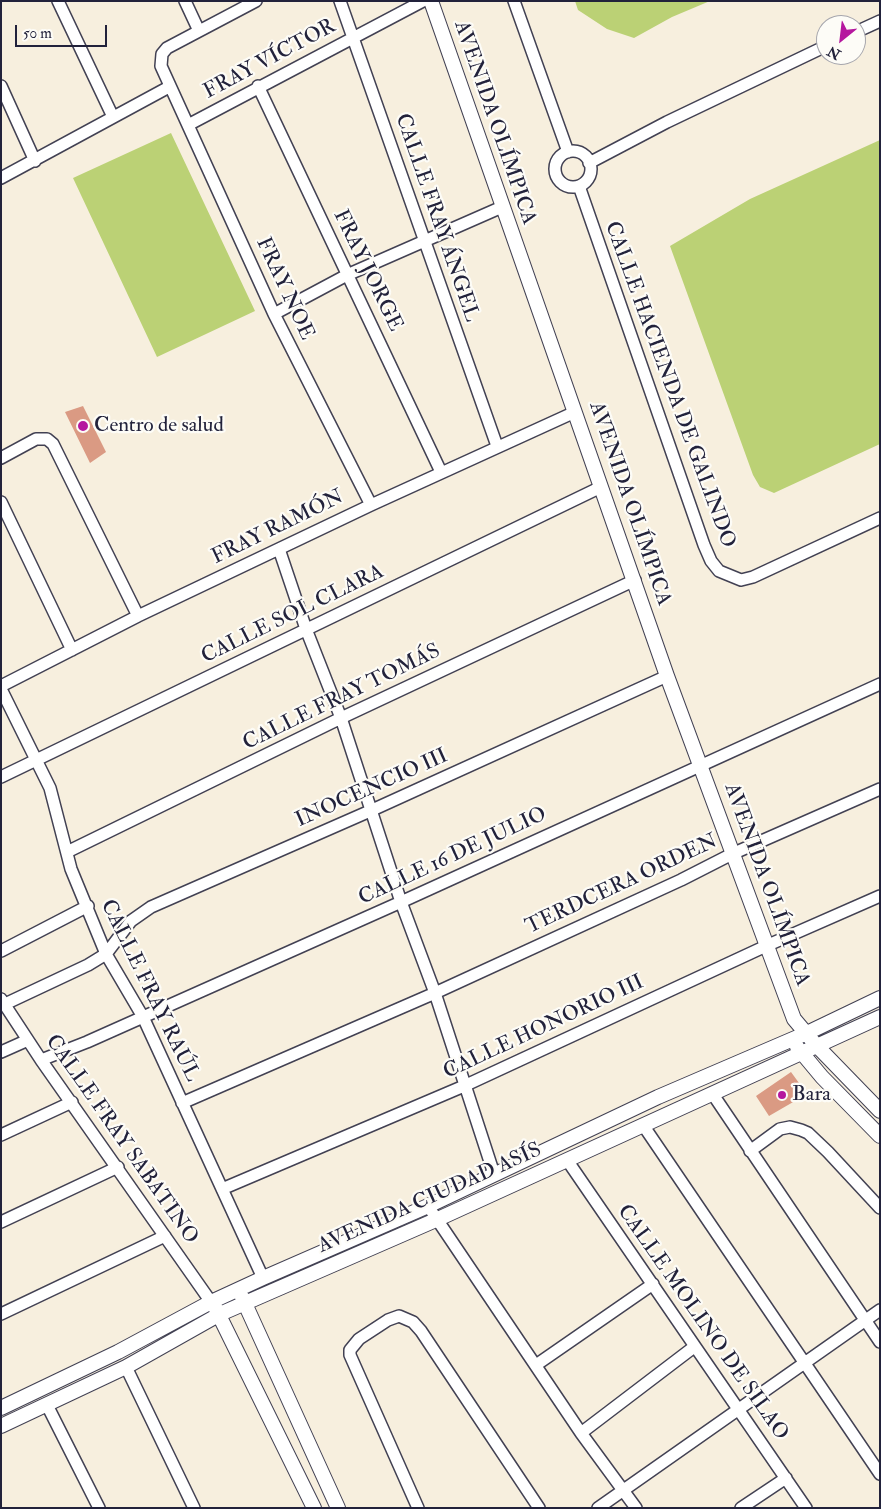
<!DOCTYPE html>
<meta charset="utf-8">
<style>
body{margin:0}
#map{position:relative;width:881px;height:1509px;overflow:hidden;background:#f7efde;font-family:"IM FELL Double Pica",serif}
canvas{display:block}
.frame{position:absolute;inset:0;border:2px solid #22223b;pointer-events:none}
.north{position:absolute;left:816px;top:15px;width:50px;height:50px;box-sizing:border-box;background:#fdfcf7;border:1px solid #a5a5ac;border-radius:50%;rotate:209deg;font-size:14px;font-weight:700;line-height:20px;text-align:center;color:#22223b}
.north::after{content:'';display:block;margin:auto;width:18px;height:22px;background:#b5179e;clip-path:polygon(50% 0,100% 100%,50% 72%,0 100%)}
.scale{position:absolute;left:15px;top:25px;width:92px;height:22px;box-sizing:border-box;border:2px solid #22223b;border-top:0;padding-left:6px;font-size:15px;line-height:18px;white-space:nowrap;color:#22223b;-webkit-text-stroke:4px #fdfcf7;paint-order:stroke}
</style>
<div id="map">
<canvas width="881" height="1509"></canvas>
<div class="frame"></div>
<div class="north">N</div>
<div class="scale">50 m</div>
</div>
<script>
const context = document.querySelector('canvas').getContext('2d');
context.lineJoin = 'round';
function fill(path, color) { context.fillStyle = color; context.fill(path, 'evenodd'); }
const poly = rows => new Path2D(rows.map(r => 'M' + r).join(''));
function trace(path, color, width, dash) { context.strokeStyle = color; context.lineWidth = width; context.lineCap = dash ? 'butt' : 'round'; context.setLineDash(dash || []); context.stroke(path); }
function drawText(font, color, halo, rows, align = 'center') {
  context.font = font + ' "IM FELL Double Pica",serif'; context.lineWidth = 4.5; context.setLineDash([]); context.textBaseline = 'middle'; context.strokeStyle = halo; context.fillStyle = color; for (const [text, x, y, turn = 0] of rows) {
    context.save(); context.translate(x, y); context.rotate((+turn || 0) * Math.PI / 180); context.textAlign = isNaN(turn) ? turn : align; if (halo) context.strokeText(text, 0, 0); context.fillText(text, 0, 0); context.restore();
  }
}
const green = poly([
 [575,1,710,1,672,17,634,38,607,29,578,10],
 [171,133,255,311,157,357,73,178],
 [880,140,880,444,774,493,760,487,753,475,670,246,750,199]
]);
const building = poly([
 [83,406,106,452,90,463,65,412],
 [791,1072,807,1094,769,1116,756,1096]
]);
const minor = poly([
 [58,1,113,117],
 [185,1,199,31],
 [256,1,167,48,162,54,161,66,274,314,371,505],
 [340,1,497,446],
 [514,1,568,152],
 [856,32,880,21],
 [1,86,35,161],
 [258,86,441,472],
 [188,125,423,1],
 '555 169a18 18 0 1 1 36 0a18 18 0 1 1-36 0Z',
 [589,163,667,122,826,46],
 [1,178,169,87],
 [579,186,704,545,711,561,719,571,741,580,753,577,880,518],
 [274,314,347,275,502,207],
 [1,458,36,439,47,439,53,444,138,616],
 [1,502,72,650],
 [279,549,306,629,341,718,401,902,435,993,494,1174],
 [1,686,138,616,371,505,575,412],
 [1,689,50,788,71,869,106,954,143,1017,263,1278],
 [1,777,601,487],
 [67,852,341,718,635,580],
 [1,951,88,906],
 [1,999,41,1060,211,1302],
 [5,1004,88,965,106,954,131,921,151,907,370,811,667,676],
 [1,1052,28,1040],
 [41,1060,87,1042,401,902,880,684],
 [712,1093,880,1342],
 [182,1103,435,993,681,880,732,854,880,789],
 [643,1125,880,1474],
 [1,1135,72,1102],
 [750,1151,780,1129,790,1127,801,1130,808,1133,828,1152,880,1208],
 [567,1160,806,1508],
 [222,1189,464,1086,766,946,880,896],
 [428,1206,581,1433,636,1508],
 [1,1222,118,1167],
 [1,1314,165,1236],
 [536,1365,653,1284],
 [126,1367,194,1508],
 [47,1405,99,1508],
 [581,1433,694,1347],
 [418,1508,350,1355,350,1350,359,1339,388,1320,399,1316,413,1322,421,1331,539,1508],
 [598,1508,880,1310],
 [741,1508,786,1478]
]);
const tertiary = poly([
 [431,1,667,676,794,1019,816,1045,880,1111],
 [797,1047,822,1077,880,1136],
 [242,1297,338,1508],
 [215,1307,314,1508],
 [1,1408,118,1352,211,1302,263,1278,428,1206,658,1097,807,1033,880,998],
 [1,1426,126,1367,220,1314,438,1219,880,1017]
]);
const markers = [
 [83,426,6,"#b5179e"],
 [782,1095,5,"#b5179e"]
];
const streetNames = [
 ["FRAY VÍCTOR",270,60,-28],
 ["AVENIDA OLÍMPICA",494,123,71],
 ["CALLE FRAY ÁNGEL",436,218,71],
 ["FRAY JORGE",367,271,64],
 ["FRAY NOE",284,289,65],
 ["CALLE HACIENDA DE GALINDO",669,385,70],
 ["AVENIDA OLÍMPICA",629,504,71],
 ["FRAY RAMÓN",278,528,-26],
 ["CALLE SOL CLARA",293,615,-26],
 ["CALLE FRAY TOMÁS",342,698,-26],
 ["INOCENCIO III",372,789,-24],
 ["CALLE 16 DE JULIO",453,857,-25],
 ["TERDCERA ORDEN",622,885,-25],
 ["AVENIDA OLÍMPICA",766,885,70],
 ["CALLE FRAY RAÚL",149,991,64],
 ["CALLE HONORIO III",544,1028,-25],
 ["CALLE FRAY SABATINO",121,1140,55],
 ["AVENIDA CIUDAD ASÍS",430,1199,-24],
 ["CALLE MOLINO DE SILAO",702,1323,55]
];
const poiNames = [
 ["Centro de salud",94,426],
 ["Bara",792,1095]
];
fill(green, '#bbd175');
fill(building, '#da9a83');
trace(minor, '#424153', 14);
trace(tertiary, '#424153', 16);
trace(minor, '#fff', 11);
trace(tertiary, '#fff', 14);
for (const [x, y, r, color] of markers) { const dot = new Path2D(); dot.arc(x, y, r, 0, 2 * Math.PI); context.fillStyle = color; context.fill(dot); trace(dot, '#fdfcf7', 2); }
drawText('21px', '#22223b', '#fdfcf7', streetNames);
drawText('21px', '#22223b', '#fdfcf7', poiNames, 'left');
</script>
